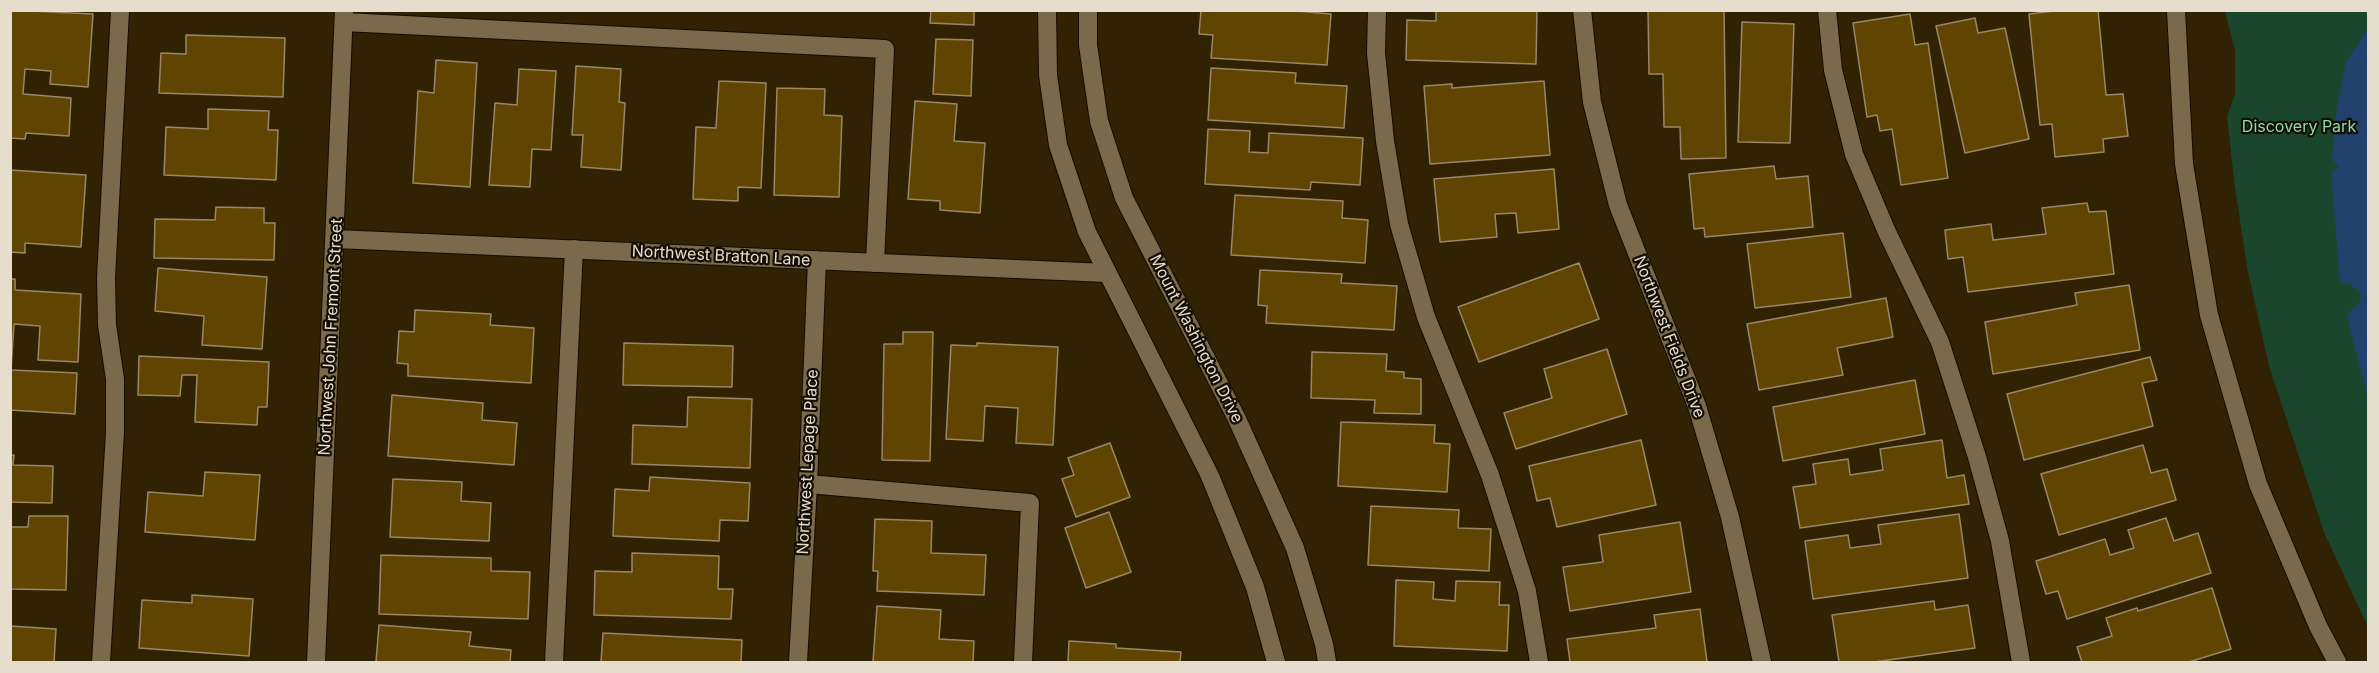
<!DOCTYPE html>
<style>
body{margin:0}
#map{position:relative;width:2379px;height:673px;overflow:hidden;background:#312204;font-family:Inter,sans-serif}
canvas{display:block}
.frame{position:absolute;inset:0;border:12px solid #e7ddcc;pointer-events:none}
</style>
<div id="map">
<canvas width="2379" height="673"></canvas>
<div class="frame"></div>
</div>
<script>
const context = document.querySelector('canvas').getContext('2d');
context.lineJoin = 'round';
function fill(path, color) { context.fillStyle = color; context.fill(path, 'evenodd'); }
const poly = rows => new Path2D(rows.map(r => 'M' + r).join(''));
function trace(path, color, width, dash) { context.strokeStyle = color; context.lineWidth = width; context.lineCap = dash ? 'butt' : 'round'; context.setLineDash(dash || []); context.stroke(path); }
function drawText(font, color, halo, rows, align = 'center') {
  context.font = font + ' Inter,sans-serif'; context.lineWidth = 4.5; context.setLineDash([]); context.textBaseline = 'middle'; context.strokeStyle = halo; context.fillStyle = color; for (const [text, x, y, turn = 0] of rows) {
    context.save(); context.translate(x, y); context.rotate((+turn || 0) * Math.PI / 180); context.textAlign = isNaN(turn) ? turn : align; if (halo) context.strokeText(text, 0, 0); context.fillText(text, 0, 0); context.restore();
  }
}
const green = poly([
 [2225,11,2368,11,2368,627,2324,532,2269,366,2248,272,2235,188,2227,117,2235,94,2235,50]
]);
const water = poly([
 [2368,29,2368,398,2347,316,2361,300,2360,292,2350,284,2340,282,2331,173,2339,167,2332,159,2336,113,2346,62]
]);
const building = poly([
 [10,10,93,14,88,87,50,84,51,71,25,69,23,94,71,98,69,136,26,133,25,139,10,138,10,10],
 [931,10,974,10,974,25,930,23,931,10],
 [1201,10,1285,10,1331,14,1327,65,1211,58,1213,35,1199,34,1201,10],
 [1436,10,1537,10,1536,64,1406,60,1407,20,1436,21,1436,10],
 [1648,10,1724,10,1726,158,1681,159,1680,127,1664,127,1663,74,1649,74,1648,10],
 [2063,10,2098,10,2106,95,2123,94,2128,136,2103,139,2104,152,2055,157,2052,124,2040,125,2029,14,2063,10],
 [1910,14,1915,45,1928,43,1948,178,1901,185,1892,129,1880,131,1877,115,1867,117,1853,23,1910,14],
 [1975,18,1978,33,2005,28,2029,139,1965,153,1936,26,1975,18],
 [1742,22,1794,24,1790,143,1738,142,1742,22],
 [186,35,285,38,283,97,159,93,161,53,186,54,186,35],
 [936,39,973,40,971,96,933,94,936,39],
 [436,60,477,63,470,187,413,183,418,91,434,93,436,60],
 [576,66,621,69,619,102,625,103,621,170,581,167,583,135,572,135,576,66],
 [1211,68,1296,73,1295,83,1347,86,1344,128,1208,120,1211,68],
 [519,69,556,71,551,150,532,149,530,187,489,185,495,103,517,105,519,69],
 [719,81,766,83,761,188,738,187,738,201,693,199,696,127,716,128,719,81],
 [1544,81,1550,155,1430,164,1424,86,1452,84,1452,88,1544,81],
 [777,88,825,89,824,115,842,116,839,197,774,195,777,88],
 [915,101,957,104,954,141,985,143,980,213,940,210,940,201,908,199,915,101],
 [208,109,269,111,268,130,278,130,276,180,164,175,166,127,208,129,208,109],
 [1208,129,1250,131,1249,152,1268,153,1269,133,1363,138,1360,185,1311,182,1310,190,1205,184,1208,129],
 [1774,166,1776,179,1808,176,1813,227,1705,237,1704,228,1694,229,1689,174,1774,166],
 [1554,169,1559,229,1518,233,1516,213,1495,214,1497,237,1440,242,1434,179,1554,169],
 [10,170,86,175,81,247,25,243,25,253,10,252,10,170],
 [1235,195,1343,201,1342,218,1368,220,1365,263,1231,255,1235,195],
 [2087,203,2089,212,2106,211,2114,274,1968,292,1963,257,1948,259,1945,230,1991,224,1993,240,2046,234,2042,208,2087,203],
 [216,207,264,208,264,223,275,223,274,260,154,258,155,219,215,220,216,207],
 [1843,233,1851,297,1755,308,1747,244,1843,233],
 [1579,263,1599,319,1479,362,1458,307,1579,263],
 [158,268,267,277,262,349,202,345,204,316,155,311,158,268],
 [1260,270,1342,274,1341,283,1397,286,1394,330,1266,323,1267,306,1258,305,1260,270],
 [10,279,15,279,15,290,81,294,78,362,38,360,40,326,14,324,11,370,77,373,75,414,10,410,10,279],
 [2129,285,2140,350,1993,374,1985,322,2077,305,2075,293,2129,285],
 [1886,298,1893,337,1837,348,1843,375,1759,390,1747,324,1886,298],
 [415,310,491,314,490,325,534,328,531,383,408,376,408,364,397,363,399,331,414,332,415,310],
 [903,332,933,332,930,461,882,460,884,344,903,344,903,332],
 [624,343,733,346,732,387,623,385,624,343],
 [977,343,1058,347,1053,445,1016,443,1018,408,985,406,983,441,946,439,951,345,977,346,977,343],
 [1607,349,1627,414,1516,449,1504,413,1552,398,1544,369,1607,349],
 [1312,352,1387,354,1386,371,1404,372,1404,378,1421,379,1421,414,1374,413,1375,400,1311,398,1312,352],
 [139,356,269,362,267,407,258,407,257,425,195,422,197,375,182,375,180,396,138,395,139,356],
 [2150,357,2157,380,2142,383,2153,426,2024,460,2007,394,2150,357],
 [1915,380,1925,434,1783,461,1773,407,1915,380],
 [392,395,483,403,482,420,517,423,514,465,388,456,392,395],
 [688,397,752,399,750,468,632,464,633,425,687,427,688,397],
 [1341,422,1435,425,1434,443,1450,444,1447,492,1338,486,1341,422],
 [1641,440,1656,505,1557,527,1550,498,1537,501,1529,466,1641,440],
 [1942,440,1947,478,1964,475,1969,504,1800,528,1793,487,1816,484,1813,464,1848,459,1850,475,1883,470,1880,449,1942,440],
 [1110,443,1130,497,1076,517,1062,479,1074,475,1068,458,1110,443],
 [2143,445,2151,473,2167,469,2176,500,2059,535,2041,474,2143,445],
 [10,455,14,455,13,465,53,466,52,503,10,502,10,455],
 [205,472,260,475,255,540,145,532,148,492,203,496,205,472],
 [650,477,750,483,748,521,720,520,719,541,613,536,615,489,649,491,650,477],
 [393,479,462,482,461,501,491,503,489,541,390,537,393,479],
 [1371,506,1459,510,1458,528,1491,529,1489,571,1368,565,1371,506],
 [1109,512,1131,572,1086,588,1065,528,1109,512],
 [1959,514,1968,578,1813,599,1805,541,1848,535,1850,548,1881,544,1878,525,1959,514],
 [29,516,68,516,66,590,10,589,10,527,28,527,29,516],
 [2166,518,2174,541,2198,533,2211,573,2067,619,2058,591,2046,594,2036,561,2105,539,2110,555,2134,548,2128,530,2166,518],
 [875,519,932,521,931,553,986,555,984,595,877,591,878,571,873,571,875,519],
 [1680,522,1691,592,1570,611,1563,567,1603,562,1599,535,1680,522],
 [632,553,719,556,718,589,733,589,731,619,594,615,595,571,632,572,632,553],
 [381,555,491,558,491,571,530,572,528,619,379,614,381,555],
 [1396,580,1434,582,1433,599,1455,601,1456,581,1500,582,1499,605,1509,605,1507,651,1394,646,1396,580],
 [2212,588,2231,649,2189,662,2082,662,2077,647,2112,636,2106,618,2137,608,2138,611,2212,588],
 [192,595,253,599,249,656,139,648,142,600,192,603,192,595],
 [1934,601,1935,610,1968,605,1975,648,1874,662,1839,662,1832,615,1934,601],
 [877,606,941,610,939,639,974,641,973,662,873,662,877,606],
 [1700,609,1707,662,1570,662,1567,639,1656,628,1654,615,1700,609],
 [379,625,471,632,469,646,511,650,510,662,376,662,379,625],
 [10,626,56,629,54,662,10,662,10,626],
 [603,633,742,640,741,662,601,662,603,633],
 [1069,641,1116,644,1116,648,1181,652,1180,662,1068,662,1069,641]
]);
const lane = poly([
 [1377,10,1376,53,1385,141,1399,224,1426,317,1490,475,1527,591,1539,662],
 [1827,10,1833,70,1854,154,1886,230,1940,342,1977,457,2000,541,2021,662],
 [344,22,885,49,875,263],
 [808,484,1030,503,1023,662],
 [101,662,115,432,115,379,107,325,106,278,120,10],
 [554,662,574,249]
]);
const street = poly([
 [1582,10,1592,102,1618,205,1697,406,1730,517,1762,662],
 [2176,10,2184,164,2209,315,2258,484,2318,626,2337,662],
 [336,239,1106,273],
 [316,662,344,10],
 [798,662,808,484,817,260]
]);
const secondary = poly([
 [1047,10,1048,75,1058,145,1087,232,1210,476,1255,587,1276,662],
 [1088,10,1088,45,1099,121,1124,198,1237,419,1295,548,1324,644,1327,662]
]);
const parkNames = [
 ["Discovery Park",2299,127]
];
const streetNames = [
 ["Northwest Bratton Lane",721,256,3],
 ["Northwest John Fremont Street",331,337,-87],
 ["Northwest Fields Drive",1669,337,69],
 ["Mount Washington Drive",1196,339,63],
 ["Northwest Lepage Place",808,462,-87]
];
fill(green, '#1a462d');
fill(water, '#21406b');
fill(building, '#604402');
trace(building, '#998767', 1.5);
trace(lane, '#160b00', 20);
trace(street, '#160b00', 20);
trace(secondary, '#160b00', 20);
trace(lane, '#7a694a', 18);
trace(street, '#7a694a', 18);
trace(secondary, '#7a694a', 18);
drawText('16px', '#8adfa9', '#130d03', parkNames);
drawText('16px', '#e7ddcc', '#130d03', streetNames);
</script>
